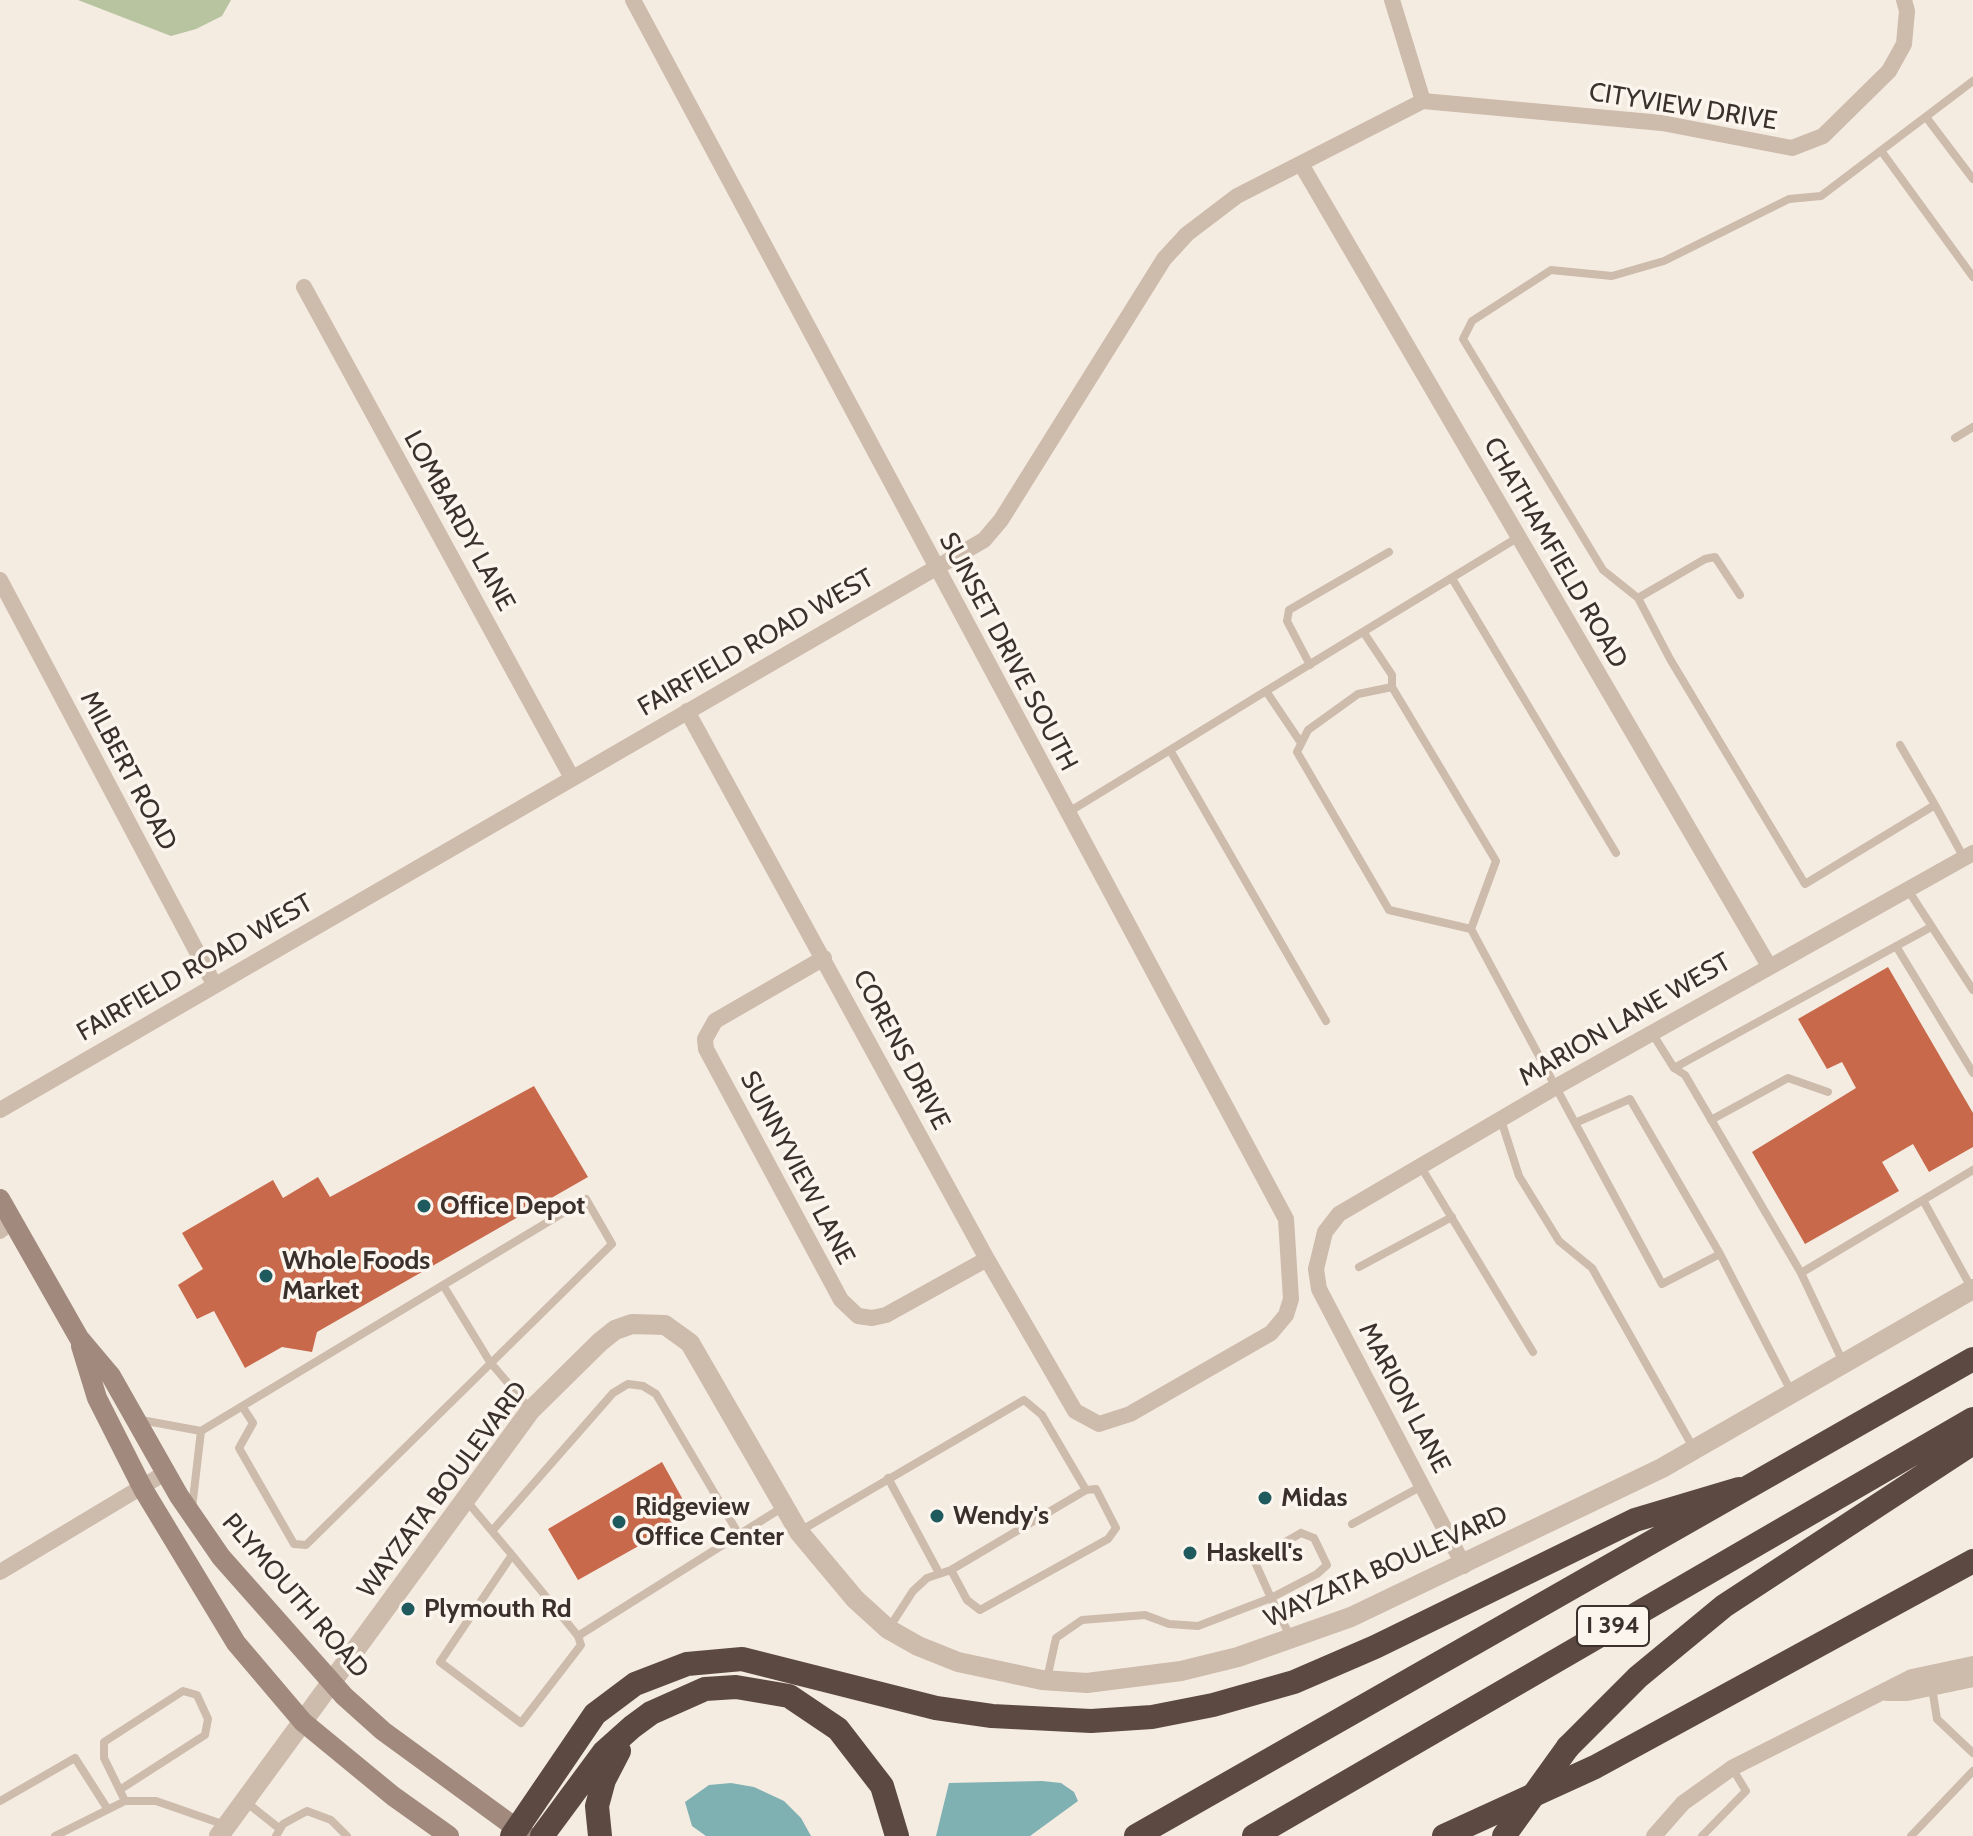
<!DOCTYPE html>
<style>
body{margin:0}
canvas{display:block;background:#f4ebe1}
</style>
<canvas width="1973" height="1836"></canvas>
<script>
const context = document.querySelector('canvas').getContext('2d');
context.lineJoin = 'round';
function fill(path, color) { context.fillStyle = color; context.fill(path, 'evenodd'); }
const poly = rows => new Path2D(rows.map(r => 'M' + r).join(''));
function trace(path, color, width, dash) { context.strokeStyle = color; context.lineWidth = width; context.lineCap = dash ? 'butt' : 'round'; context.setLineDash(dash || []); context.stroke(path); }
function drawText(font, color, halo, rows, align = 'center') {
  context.font = font + ' Cabin,sans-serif'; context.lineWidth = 7; context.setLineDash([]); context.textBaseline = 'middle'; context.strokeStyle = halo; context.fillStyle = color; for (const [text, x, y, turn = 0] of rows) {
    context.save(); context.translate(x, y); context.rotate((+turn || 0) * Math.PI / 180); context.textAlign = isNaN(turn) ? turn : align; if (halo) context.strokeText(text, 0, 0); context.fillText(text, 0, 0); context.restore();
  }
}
const green = poly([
 [78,0,231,0,222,16,196,29,171,36]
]);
const water = poly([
 [1042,1781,1061,1783,1074,1792,1078,1801,1030,1836,936,1836,949,1783],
 [731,1783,754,1787,784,1801,801,1818,811,1836,706,1836,692,1826,685,1802,709,1785]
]);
const building = poly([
 [1888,967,1973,1113,1973,1147,1929,1172,1913,1144,1882,1162,1899,1191,1805,1244,1752,1152,1856,1088,1842,1062,1827,1069,1798,1019],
 [534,1086,588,1177,317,1332,312,1352,282,1347,245,1368,214,1311,197,1319,178,1285,203,1269,182,1233,273,1180,283,1198,318,1177,330,1197],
 [662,1462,692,1516,578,1580,548,1529]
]);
const service = poly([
 [1926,117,1973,179],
 [1882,152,1973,277],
 [1955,438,1973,427],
 [1453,580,1616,853],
 [1638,598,1705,559,1715,557,1740,595],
 [1364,633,1392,675,1392,687],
 [1310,665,1287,621,1289,610,1389,552],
 [1266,691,1517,538],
 [1301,743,1266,691,1170,750,1326,1021],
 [1900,745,1935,805],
 [1067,813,1170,750],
 [1964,858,1935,805,1805,884,1670,659,1638,598,1603,570,1463,339,1472,321,1551,270,1612,276,1664,261,1789,199,1821,196,1973,81],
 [1908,890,1973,990],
 [1471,929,1389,910,1297,752,1308,730,1358,694,1392,687,1496,861,1471,929,1575,1123,1630,1099,1720,1254,1792,1393],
 [1896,946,1973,1073],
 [1652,1033,1674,1068,1685,1075,1801,1273,1843,1362],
 [1674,1068,1931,927],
 [1501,1120,1519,1176,1559,1241,1592,1268,1694,1449],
 [1711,1120,1788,1078,1828,1092],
 [1575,1123,1662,1284,1720,1254],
 [1421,1167,1533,1352],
 [1923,1200,1973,1170],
 [1359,1267,1452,1217],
 [1801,1273,1923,1200,1972,1289],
 [443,1285,490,1362,531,1410],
 [141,1420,201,1431,192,1508],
 [201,1431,586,1199,612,1244,306,1545,294,1544,239,1448,253,1423,242,1406],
 [888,1478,939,1573],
 [465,1499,512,1555,440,1662,521,1723,581,1645,578,1636,512,1555],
 [1352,1524,1422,1486],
 [492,1531,613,1393,628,1384,643,1386,656,1394,738,1533],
 [800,1531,1024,1400,1042,1415,1086,1490],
 [1301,1533,1314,1538,1327,1565,1317,1574,1271,1598,1254,1560,1301,1533],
 [889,1628,913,1591,927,1578,951,1570,1086,1490,1096,1489,1116,1528,1108,1539,980,1610,967,1600,951,1570],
 [578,1636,783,1507],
 [1047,1679,1056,1638,1082,1620,1145,1615,1169,1624,1198,1626,1271,1598,1290,1636],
 [1932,1688,1937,1719,1973,1753],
 [121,1789,205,1735,208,1719,197,1695,183,1691,104,1742,104,1758,125,1801],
 [0,1801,75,1758,107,1808],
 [246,1802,280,1829],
 [55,1836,125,1801,156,1801,225,1825],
 [276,1836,283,1824,307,1811,331,1820,347,1836],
 [1702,1836,1746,1791,1732,1768],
 [1911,1836,1973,1771]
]);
const minor = poly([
 [633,0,1286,1219,1291,1299,1286,1315,1271,1333,1130,1414,1099,1424,1075,1411,987,1259,687,711],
 [1392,0,1423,101],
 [1423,101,1662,123,1792,148,1823,136,1889,71,1904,44,1907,11,1904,0],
 [1301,164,1769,966],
 [304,287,572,778],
 [0,580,214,984],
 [824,958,715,1021,705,1039,706,1049,841,1300,858,1316,872,1318,886,1315,987,1259],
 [0,1110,984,540,1001,520,1164,259,1187,234,1237,196,1423,101],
 [0,1231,13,1220],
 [1464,1566,1319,1289,1316,1269,1325,1232,1339,1214,1554,1088,1973,853],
 [0,1572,165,1473],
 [1887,1693,1907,1693,1973,1679],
 [1654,1836,1683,1803,1732,1768,1912,1677,1973,1664]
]);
const tertiary = poly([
 [219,1836,530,1411,600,1342,615,1330,632,1324,665,1325,690,1343,799,1532,855,1599,888,1629,918,1646,958,1662,1042,1680,1087,1683,1181,1671,1238,1657,1351,1617,1662,1468,1973,1289]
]);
const secondary = poly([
 [0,1199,79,1338,111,1376,179,1496,221,1557,344,1696,383,1731,527,1836],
 [81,1346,97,1398,143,1489,236,1643,303,1722,393,1796,449,1836]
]);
const motorway = poly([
 [1568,1747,1638,1677,1724,1606,1973,1443],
 [512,1836,595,1714,635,1684,687,1664,742,1659,936,1708,992,1716,1091,1721,1152,1717,1213,1705,1294,1682,1375,1647,1635,1520,1739,1489],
 [542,1836,604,1752,632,1727,651,1713,705,1689,736,1687,789,1696,838,1729,882,1786,897,1836],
 [600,1836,597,1806,604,1780,619,1751],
 [1136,1836,1973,1359],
 [1254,1836,1973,1419],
 [1444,1836,1595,1767,1973,1561]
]);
const motorwayBridge = poly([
 [1504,1836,1568,1747]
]);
const markers = [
 [424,1206,8,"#1f5a5e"],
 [266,1276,8,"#1f5a5e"],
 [1265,1498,8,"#1f5a5e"],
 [937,1516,8,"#1f5a5e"],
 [619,1522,8,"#1f5a5e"],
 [1190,1553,8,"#1f5a5e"],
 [408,1609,8,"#1f5a5e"]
];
const shields = [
 [1613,1626,72]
];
const shieldNames = [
 ["I 394",1613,1626]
];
const streetNames = [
 ["CITYVIEW DRIVE",1683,107,9],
 ["LOMBARDY LANE",459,521,61],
 ["CHATHAMFIELD ROAD",1555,553,60],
 ["FAIRFIELD ROAD WEST",756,643,-30],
 ["SUNSET DRIVE SOUTH",1008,652,62],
 ["MILBERT ROAD",128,771,62],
 ["FAIRFIELD ROAD WEST",195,968,-30],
 ["MARION LANE WEST",1625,1020,-30],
 ["CORENS DRIVE",901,1050,62],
 ["SUNNYVIEW LANE",797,1168,62],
 ["MARION LANE",1404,1398,62],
 ["WAYZATA BOULEVARD",443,1490,-53],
 ["WAYZATA BOULEVARD",1386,1567,-24],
 ["PLYMOUTH ROAD",295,1596,49]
];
const poiNames = [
 ["Office Depot",440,1206],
 ["Whole Foods",282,1261],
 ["Market",282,1291],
 ["Midas",1281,1498],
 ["Ridgeview",635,1507],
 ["Office Center",635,1537],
 ["Wendy's",953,1516],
 ["Haskell's",1206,1553],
 ["Plymouth Rd",424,1609]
];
fill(green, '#b8c4a0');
fill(water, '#7fb0b2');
fill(building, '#c8694b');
trace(service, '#cdbbac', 8);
trace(minor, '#cdbbac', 16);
trace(tertiary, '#cdbbac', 20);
trace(secondary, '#a18a7d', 20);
trace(motorway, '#5c4a42', 24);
trace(motorwayBridge, '#5c4a42', 24);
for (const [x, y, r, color] of markers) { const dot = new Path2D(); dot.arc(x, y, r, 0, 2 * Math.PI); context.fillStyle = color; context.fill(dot); trace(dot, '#fbf5ee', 3); }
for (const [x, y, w] of shields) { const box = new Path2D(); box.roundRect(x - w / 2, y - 20, w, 40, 6); context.fillStyle = '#fbf5ee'; context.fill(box); trace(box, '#3b302b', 2); }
drawText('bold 24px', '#3b302b', null, shieldNames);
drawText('26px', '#3b302b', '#fbf5ee', streetNames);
drawText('bold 26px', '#3b302b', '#fbf5ee', poiNames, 'left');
</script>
